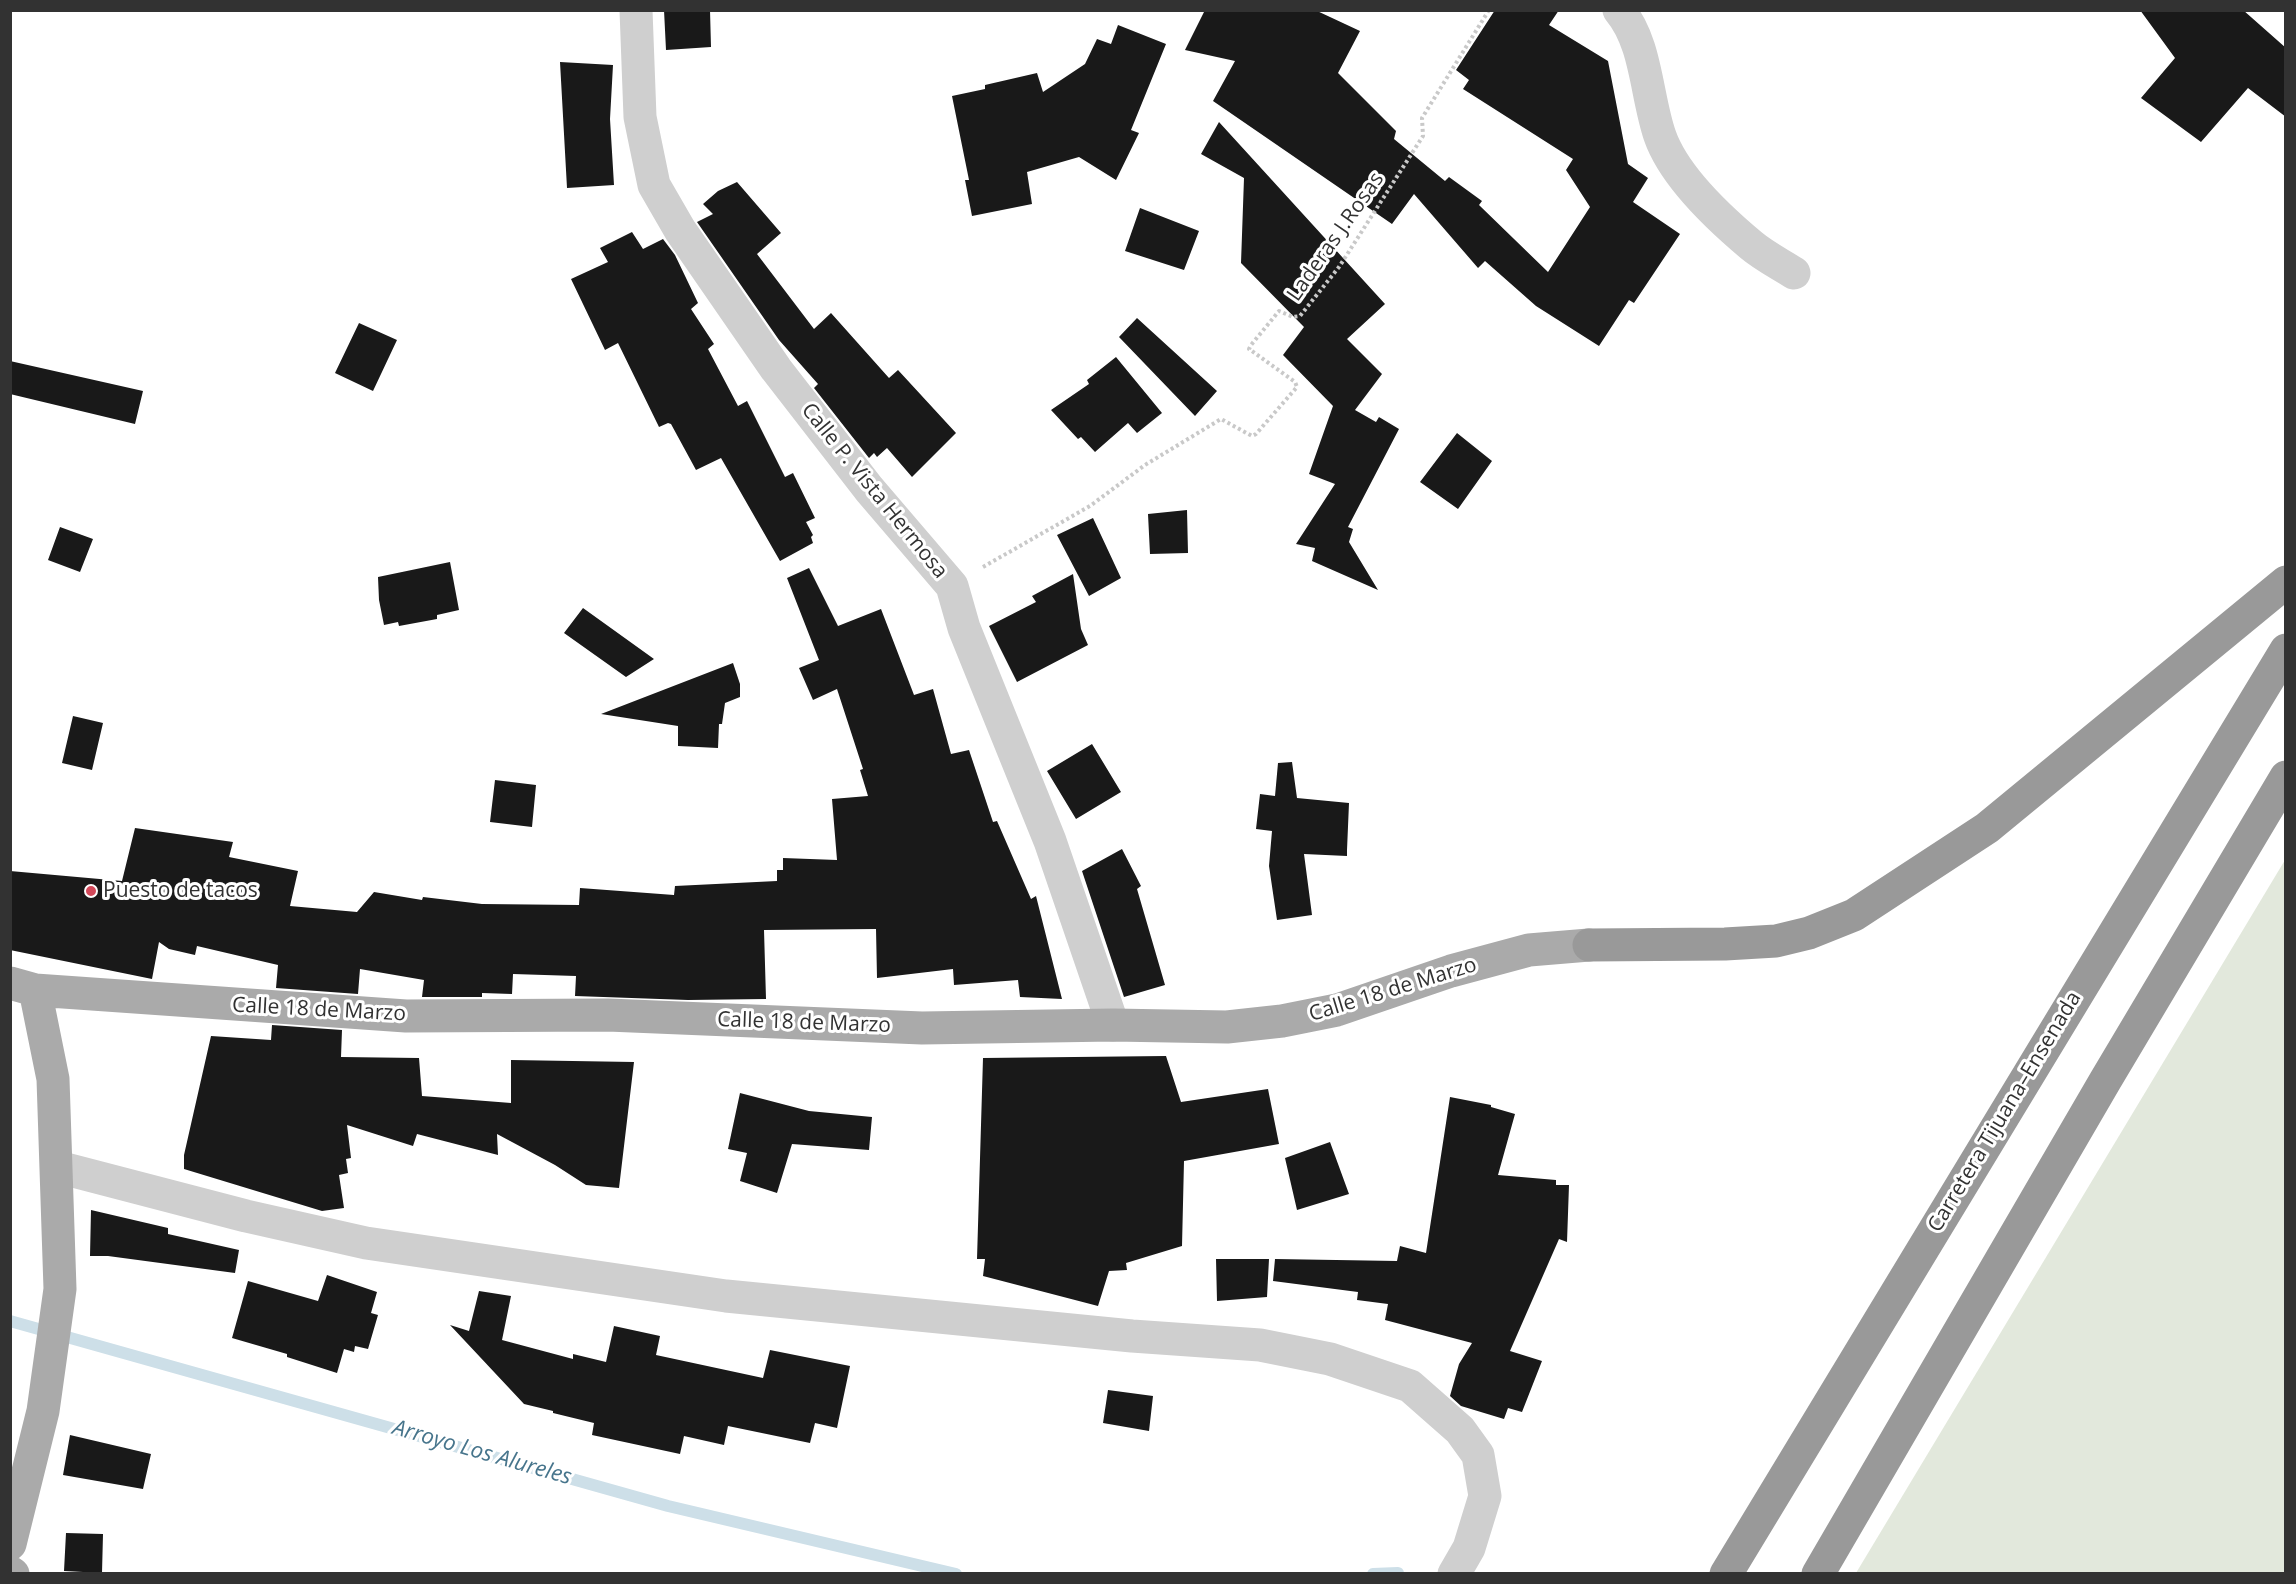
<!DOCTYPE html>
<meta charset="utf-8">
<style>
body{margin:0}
#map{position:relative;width:2296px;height:1584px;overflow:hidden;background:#fff;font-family:"Open Sans",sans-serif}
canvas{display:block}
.frame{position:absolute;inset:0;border:12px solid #323232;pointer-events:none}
</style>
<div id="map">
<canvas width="2296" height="1584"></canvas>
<div class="frame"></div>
</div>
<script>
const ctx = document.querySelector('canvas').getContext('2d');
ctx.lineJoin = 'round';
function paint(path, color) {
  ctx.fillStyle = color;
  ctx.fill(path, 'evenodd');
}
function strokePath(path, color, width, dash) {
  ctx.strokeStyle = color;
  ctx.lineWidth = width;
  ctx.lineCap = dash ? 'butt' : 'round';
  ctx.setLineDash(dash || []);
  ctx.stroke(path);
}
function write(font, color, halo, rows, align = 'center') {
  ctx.font = font + ' "Open Sans",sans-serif';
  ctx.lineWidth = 6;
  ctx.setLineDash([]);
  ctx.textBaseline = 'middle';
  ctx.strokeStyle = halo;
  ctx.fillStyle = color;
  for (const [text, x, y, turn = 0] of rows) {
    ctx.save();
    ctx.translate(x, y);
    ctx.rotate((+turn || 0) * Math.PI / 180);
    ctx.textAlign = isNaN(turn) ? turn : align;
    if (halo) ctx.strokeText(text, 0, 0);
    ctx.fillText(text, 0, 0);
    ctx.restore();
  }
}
paint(new Path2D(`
 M2285,860v713h-429z`), '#e2e8dc');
strokePath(new Path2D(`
 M10,1321l658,185 288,68
 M1373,1574l25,-1`), '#cddfe8', 12);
paint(new Path2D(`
 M664,10h46l1,37 -45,3z
 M1205,10h110l45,21 -22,42 58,58 -2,8 51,42 4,-4 33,24 -3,4 69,67 42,-65 -24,-37 7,-11 -110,-70 6,-9 -13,-10 39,-60h64l-10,15 59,36 20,103 20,14 -15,24 47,32 -46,69 -5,-3 -30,46 -63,-40 -51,-45 -7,7 -64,-74 -22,30 -179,-123 22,-40 -50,-11z
 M2140,10h103l43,38v69l-38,-29 -47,54 -60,-44 34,-40z
 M1118,25l48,19 -35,86 8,3 -23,47 -37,-23 -52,15 5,32 -60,12 -7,-36h4l-17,-84 33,-7v-4l52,-12 6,19 42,-28 12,-25 14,5z
 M560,62l53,3 -3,54 4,66 -47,3z
 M1219,122l166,182 -38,35 35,35 -27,36 21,12 3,-5 20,12 -51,98 5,2 -4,13 29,48 -66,-29 3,-13 -19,-4 39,-60 -26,-10 24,-68 -50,-51 21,-28 -63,-64 3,-85 -43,-24z
 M737,182l44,51 -24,21 57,75 17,-16 58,65 9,-8 58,63 -44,44 -25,-29 -10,9 -3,-4 -5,5 -55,-70 4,-4 -39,-44 -82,-118 16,-8 -10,-10 15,-13z
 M1140,208l59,23 -15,39 -59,-19z
 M632,232l11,17 20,-10 12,16 23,48 -7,6 23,35 -6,5 30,57 9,-5 38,76 8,-4 22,45 -9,4 7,13 -2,2 2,6 -33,18 -59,-103 -25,12 -25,-46 -3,-1 -9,4 -41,-84 -13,7 -34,-71 37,-17 -8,-14z
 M1137,318l80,73 -22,25 -76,-79z
 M359,323l38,17 -24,51 -38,-18z
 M1116,357l46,56 -25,20 -9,-10 -33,29 -14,-15 -3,2 -27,-29 38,-26 -2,-4z
 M10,361l133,30 -8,33 -125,-30z
 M1457,433l35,28 -34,48 -38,-27z
 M1187,510l1,43 -38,1 -2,-40z
 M1093,518l28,60 -32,18 -32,-61z
 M60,527l33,12 -13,33 -32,-12z
 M450,562l9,48 -22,5v4l-38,7 -1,-4 -14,3 -5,-25 -1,-23z
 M809,568l29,58 43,-17 33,86 19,-6 18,65 18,-4 24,72 4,-1 34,78 5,-3 26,103 -42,-2 -2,-17 -64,5 -1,-16 -76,9 -1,-49 -112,1 2,69 -78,1 -113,-4 1,-20 -63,-2 -1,20 -30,-1v4h-60l2,-17 -64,-11 -2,25 -82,-6 2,-23 -81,-19 -2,9 -26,-6 -10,-7 -7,37 -142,-29v-79l112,10 13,-53 98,14 -4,15 69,14 -8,35 67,6 17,-20 48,8 1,-3 59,7 97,1 1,-17 94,7 1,-9 102,-5v-11h6v-12l54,2 -5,-61 36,-3 -8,-26 3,-1 -26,-80 -24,11 -14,-32 20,-8 -32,-82z
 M1073,574l8,55 7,16 -71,37 -28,-56 47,-24 -4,-6z
 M583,608l71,51 -28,18 -62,-44z
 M733,663l7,21v13l-15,6 -3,21h-3l-1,24 -40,-2v-20l-77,-12z
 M73,716l30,7 -11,47 -30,-7z
 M1092,744l29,48 -45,27 -29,-48z
 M1292,762l5,36 52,5 -2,47v6l-43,-2 8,61 -35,5 -8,-54 3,-35 -16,-2 4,-35 15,2 3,-33z
 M495,780l41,5 -4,42 -42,-5z
 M1122,849l19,37 -4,3 28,96 -41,12 -42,-126z
 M272,1025l70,5 -1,27 78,1 3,38 89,7v-43l123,2 -15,126 -33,-3 -31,-20 -58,-31 1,21 -81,-21 -4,12 -66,-21 4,33 -5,1 2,14 -9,2 5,33 -22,3 -138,-42v-14l27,-119 60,4z
 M1166,1056l15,46 87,-13 11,55 -95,17 -2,85 -56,17 1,7 -18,1 -11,35 -115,-30 2,-17h-8l6,-201z
 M740,1093l69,18 63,6 -3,33 -77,-6 -15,49 -37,-12 7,-28 -19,-4z
 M1450,1097l41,8v2l24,7 -17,61 58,5v5h13l-2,57 -8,-3 -49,112 32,10 -20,51 -14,-4 -4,11 -43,-13 -11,-10 9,-32 13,-21 -87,-23 3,-16 -31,-4 1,-8 -85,-11 2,-22 122,2 3,-15 26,7z
 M1330,1142l19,52 -52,16 -12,-52z
 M91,1210l77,18v6l71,16 -4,23 -127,-17h-18z
 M1216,1259h53l-2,38 -50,4z
 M327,1275l50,17 -6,21 7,2 -10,34 -13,-3 -1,6 -10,-3 -7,24 -50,-16v-3l-55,-16 16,-57 70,20z
 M479,1291l32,5 -9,44 71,19v-5l33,8 8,-36 46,10 -4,19 107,23 7,-28 80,16 -13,62 -22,-5 -5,20 -82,-17 -4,19 -40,-9 -4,18 -88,-19 2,-12 -41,-10v-2l-29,-7 -74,-79 19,6z
 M1108,1390l45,6 -4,35 -46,-8z
 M70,1435l81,19 -8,35 -80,-14z
 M66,1533l37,1 -1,39 -38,-2z`), '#191919');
strokePath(new Path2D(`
 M983,567l107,-61 55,-41 76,-46 31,17 4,-2 41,-47 -2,-5 -46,-33 2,-4 28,-34 14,6 7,-1 39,-49 84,-131 -1,-18 67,-108`), '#c9c9c9', 4, [3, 3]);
strokePath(new Path2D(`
 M636,10l4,107 14,68 26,45 96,139 93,120 83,97 12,42 86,213 63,184
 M1619,10c28,33 27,86 41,126 14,40 60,83 91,109 13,11 29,19 43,28
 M58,1167l188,49 120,27 360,53 406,40 128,9 70,14 80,27 50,44 18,25 7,41 -16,52 -15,26`), '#cfcfcf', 33);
strokePath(new Path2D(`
 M10,983l25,7 371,26 202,-1 314,13 191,-3 114,2 55,-6 55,-11 114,-39 78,-21 60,-5
 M10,1544l33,-133 17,-122 -7,-210 -18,-89
 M10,1572l3,2`), '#aaa', 33);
strokePath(new Path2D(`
 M1589,945l136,-1 51,-3 33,-8 45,-18 133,-87 299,-246
 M1726,1574l560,-924
 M1818,1574l287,-493 181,-304`), '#999', 33);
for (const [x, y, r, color] of [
 [91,891,6,"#d3495a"]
]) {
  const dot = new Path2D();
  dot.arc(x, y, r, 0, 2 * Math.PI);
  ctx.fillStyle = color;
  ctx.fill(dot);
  strokePath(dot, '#fff', 2);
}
write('21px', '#323232', '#fff', [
 ["Laderas J.Rosas",1336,237,-55],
 ["Calle P. Vista Hermosa",874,491,51],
 ["Calle 18 de Marzo",1393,990,-17],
 ["Calle 18 de Marzo",319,1010,3],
 ["Calle 18 de Marzo",804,1023,2],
 ["Carretera Tijuana–Ensenada",2005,1112,-59]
]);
write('21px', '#323232', '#fff', [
 ["Puesto de tacos",103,891]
], 'left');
write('italic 22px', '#47758c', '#fff', [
 ["Arroyo Los Alureles",482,1453,16]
]);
</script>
